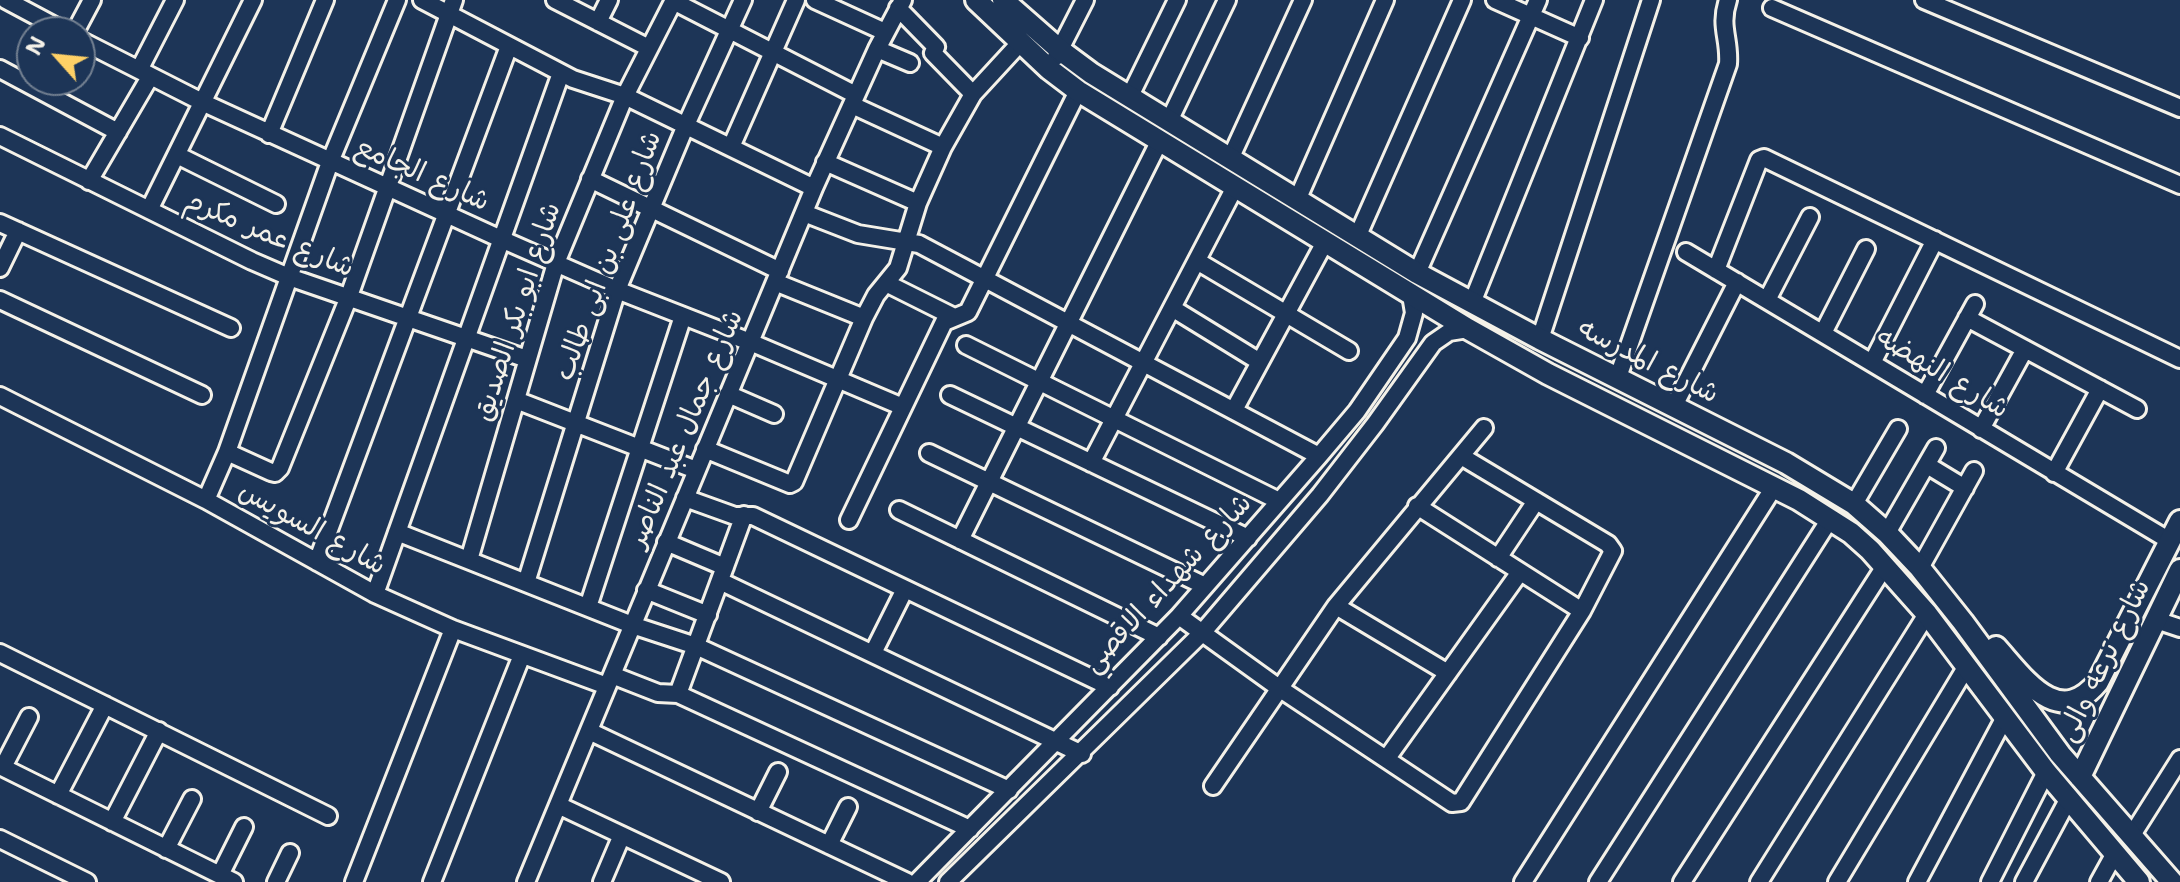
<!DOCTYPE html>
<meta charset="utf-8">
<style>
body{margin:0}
#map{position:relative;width:2180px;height:882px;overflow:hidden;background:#1d3557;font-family:"Shantell Sans",sans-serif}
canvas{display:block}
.north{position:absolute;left:16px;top:16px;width:80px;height:80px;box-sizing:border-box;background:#1d3557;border:2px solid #738091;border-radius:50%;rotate:297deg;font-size:22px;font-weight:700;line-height:32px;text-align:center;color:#f4f1e8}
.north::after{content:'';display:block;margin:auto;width:28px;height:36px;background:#ffd166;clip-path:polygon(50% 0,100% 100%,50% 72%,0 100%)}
</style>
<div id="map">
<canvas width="2180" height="882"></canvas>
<div class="north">N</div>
</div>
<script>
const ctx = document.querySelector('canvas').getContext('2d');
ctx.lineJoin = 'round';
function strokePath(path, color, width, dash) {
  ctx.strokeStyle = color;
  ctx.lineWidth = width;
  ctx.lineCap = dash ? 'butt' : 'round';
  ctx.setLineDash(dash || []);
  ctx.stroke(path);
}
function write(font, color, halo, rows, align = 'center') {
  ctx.font = font + ' "Shantell Sans","Playpen Sans Arabic",sans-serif';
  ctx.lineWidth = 6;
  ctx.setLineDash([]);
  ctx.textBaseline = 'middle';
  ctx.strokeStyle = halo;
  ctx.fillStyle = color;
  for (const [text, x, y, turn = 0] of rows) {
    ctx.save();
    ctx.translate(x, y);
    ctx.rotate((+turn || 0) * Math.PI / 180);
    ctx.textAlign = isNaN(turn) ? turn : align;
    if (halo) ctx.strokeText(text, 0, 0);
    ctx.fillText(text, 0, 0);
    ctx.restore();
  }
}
const minor = new Path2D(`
 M6,0l60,32
 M422,0l151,79 52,17 189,92
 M555,0l94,48
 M815,0l70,32
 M1495,0l85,38
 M1924,0l256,108
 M673,1l183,94
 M898,8l38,39 -3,6 40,41
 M1772,8l408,177
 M598,22l11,-22
 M75,32l17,-32
 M80,40l124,63 297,136 116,51 133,52 153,65
 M877,49l33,14
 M1056,57l29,-57
 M0,69l118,63
 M139,70l36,-70
 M1130,96l47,-96
 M852,105l91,42
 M1170,119l57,-119
 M269,134l56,-134
 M0,136l252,125 37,16 238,82
 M731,147l65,-147
 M177,155l99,49
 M1231,157l72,-157
 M825,162l93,41
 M590,179l190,92
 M89,181l61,-104
 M1298,198l87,-198
 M149,210l104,-210
 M804,213l54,21 61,10 400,212
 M0,223l231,105
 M1358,235l104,-235
 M1686,252l484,289
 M1197,261l152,90
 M0,268l18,-37
 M1716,270l43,-110 5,-2 416,201
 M1417,273l121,-273
 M775,282l89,36
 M886,283l68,34
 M0,300l202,95
 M1767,300l43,-83
 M1472,303l122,-303
 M1172,308l88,54
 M1967,318l170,91
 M1823,333l43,-84
 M1540,339l111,-339
 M966,345l313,156
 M1872,363l63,-123
 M1618,377l110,-313c2,-26 -9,-37 0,-64
 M728,394l46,20
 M950,395l298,143
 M1925,395l50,-91
 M0,396l206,104 169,94 78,35 154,57
 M516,400l180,70
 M1674,406l63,-124
 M1234,410l91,-168
 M1981,429l44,-80
 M705,449l85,35 4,-2 70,-164 12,-23 22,-27 20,-65 25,-56 30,-53 47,-51
 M227,452l44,20 4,1 5,-5 68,-169 106,-299
 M929,453l276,133
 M1091,463l144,-276
 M1927,465l38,23
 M2054,473l46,-84
 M685,498l50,18h18l357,171
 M206,500l21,-48 103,-290 67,-162
 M1854,504l44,-75
 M1417,506l165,105
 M899,510l260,127
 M849,520l95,-198 24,-10 110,-221
 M397,532l235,93 64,21 313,144
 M1887,533l49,-85
 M960,540l200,-400
 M666,542l59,25
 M1498,558l38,-57
 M469,560l87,-297 69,-167 49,-96
 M317,562l192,-516
 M1920,568l54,-97
 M720,581l362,173
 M526,583l91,-293 69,-165 57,-125
 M646,590l62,25
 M375,594l186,-521
 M1336,606l112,67
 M588,607l95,-291
 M1179,616l100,72 173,115 9,-1 121,-191 31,-60 -5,-7 -147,-88
 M2156,620l24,8
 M0,653l328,163
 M873,653l32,-64
 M612,675l46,18 20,1 292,135
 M678,694l66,-179
 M589,731l318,151
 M1387,758l133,-186
 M0,766l234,116
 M3,767l26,-50
 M1213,786l123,-180 148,-178
 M58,795l47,-90
 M558,805l163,77
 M758,812l20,-40
 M112,822l47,-91
 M2132,835l48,-76
 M0,839l87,43
 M829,845l19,-38
 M166,849l26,-50
 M220,875l24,-48
 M276,882l14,-29
 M354,882l99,-253
 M432,882l90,-227
 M526,882l288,-694 63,-139 26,-49
 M602,882l20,-47
 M917,882l262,-266 140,-160 38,-45 50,-73 7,-25 -3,-18
 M948,882l254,-249 118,-138 55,-71 58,-81 16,-11 19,-3
 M1523,882l251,-395
 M1598,882l232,-363
 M1682,882l203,-316
 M1759,882l168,-268
 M1837,882l130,-216
 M1917,882l88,-165
 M1990,882l56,-110
 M2024,882l45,-84
 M2099,882l16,-29`);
const major = new Path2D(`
 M976,0l73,69 29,22 390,238 80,45 251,126 52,33 19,17 57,64 119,158 93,110
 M1003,0l57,50 31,23 326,200 123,66 246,124 68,41 33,29 33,35 43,54 97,132 112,128
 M1996,647c28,31 62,83 102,35l82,-161
 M2080,777l100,-207`);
strokePath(minor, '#f4f1e8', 22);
strokePath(major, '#f4f1e8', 26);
strokePath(minor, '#1d3557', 16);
strokePath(major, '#1d3557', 20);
write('28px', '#f4f1e8', '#1d3557', [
 ["شارع الجامع",422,175,24],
 ["شارع عمر مكرم",269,235,23],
 ["شارع على بن ابى طالب",609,256,-70],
 ["شارع ابو بكر الصديق",518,312,-72],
 ["شارع المدرسه",1648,362,27],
 ["شارع النهضه",1942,374,31],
 ["شارع جمال عبد الناصر",686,429,-67],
 ["شارع السويس",312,529,29],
 ["شارع شهداء الاقصي",1168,584,-47],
 ["شارع ترعه والى",2105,661,-64]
]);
</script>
